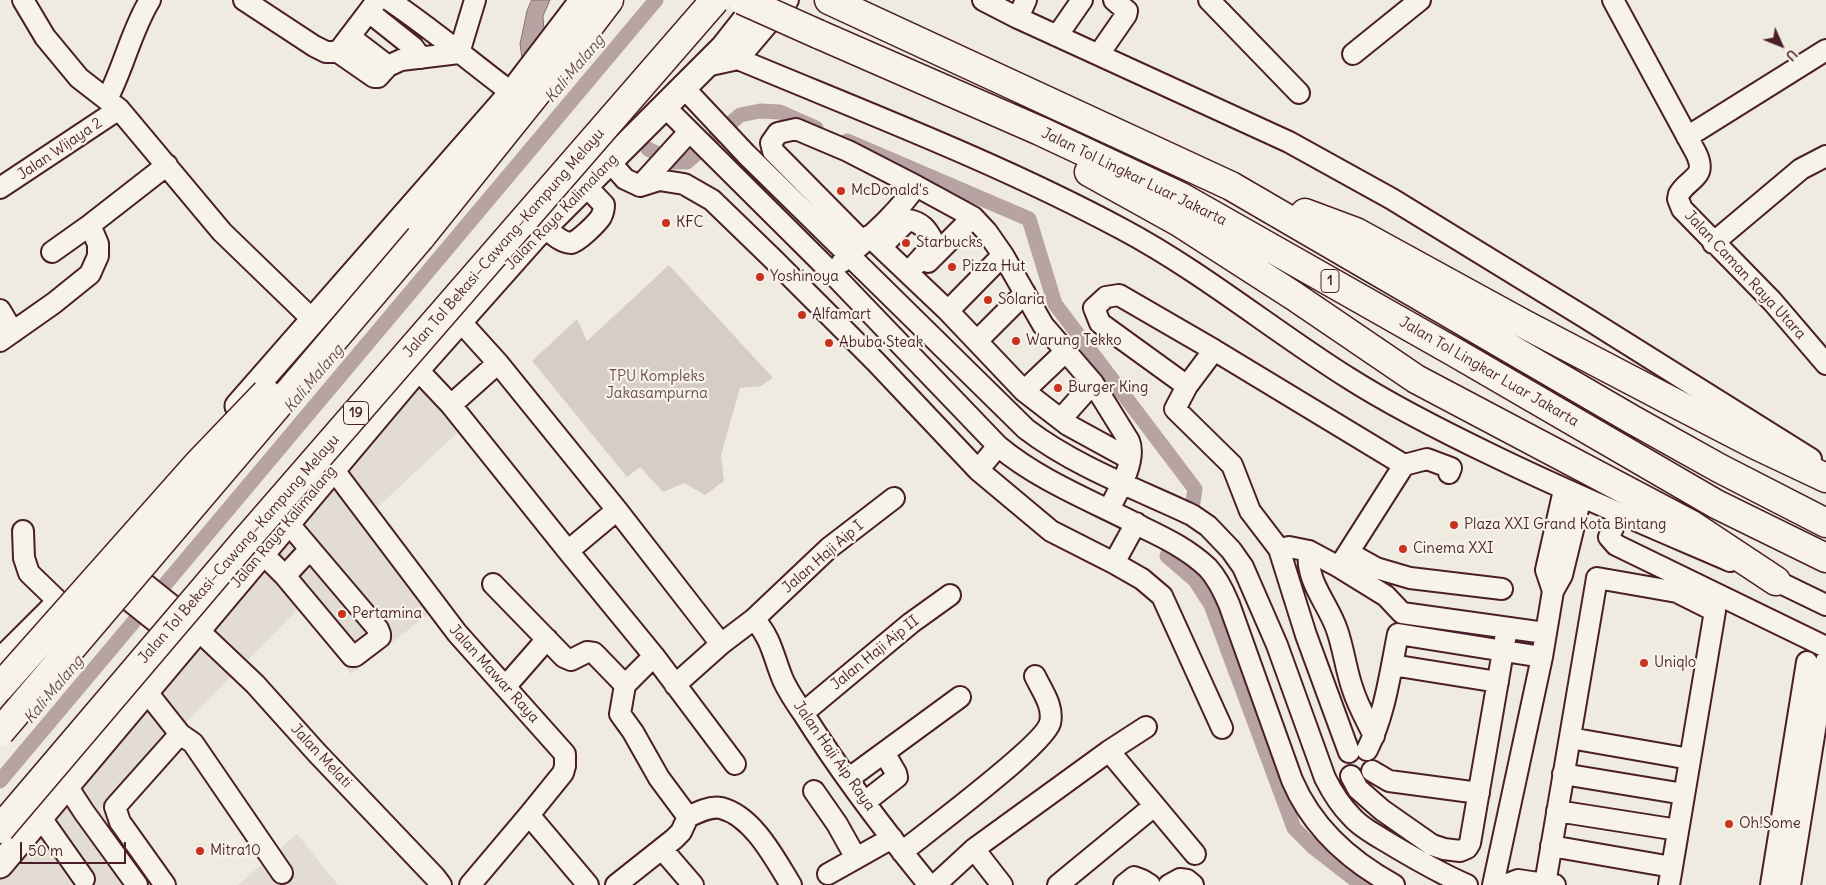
<!DOCTYPE html>
<meta charset="utf-8">
<style>
body{margin:0}
#map{position:relative;width:1826px;height:885px;overflow:hidden;background:#f0ebe0;font-family:Delius,sans-serif}
canvas{display:block}
.north{position:absolute;left:1756px;top:20px;width:50px;height:50px;-webkit-text-stroke:4px #f7f3e8;paint-order:stroke;rotate:134deg;font-size:14px;font-weight:700;line-height:20px;text-align:center;color:#4a1f2b}
.north::after{content:'';display:block;margin:auto;width:18px;height:22px;background:#4a1f2b;clip-path:polygon(50% 0,100% 100%,50% 72%,0 100%)}
.scale{position:absolute;left:20px;top:842px;width:106px;height:22px;box-sizing:border-box;border:2px solid #4a1f2b;border-top:0;padding-left:6px;font-size:15px;line-height:18px;white-space:nowrap;color:#4a1f2b;-webkit-text-stroke:4px #f7f3e8;paint-order:stroke}
</style>
<div id="map">
<canvas width="1826" height="885"></canvas>
<div class="north">U</div>
<div class="scale">50 m</div>
</div>
<script>
const ctx = document.querySelector('canvas').getContext('2d');
ctx.lineJoin = 'round';
function paint(path, color) {
  ctx.fillStyle = color;
  ctx.fill(path, 'evenodd');
}
function strokePath(path, color, width, dash) {
  ctx.strokeStyle = color;
  ctx.lineWidth = width;
  ctx.lineCap = dash ? 'butt' : 'round';
  ctx.setLineDash(dash || []);
  ctx.stroke(path);
}
function write(font, color, halo, rows, align = 'center') {
  ctx.font = font + ' Delius,sans-serif';
  ctx.lineWidth = 4.5;
  ctx.setLineDash([]);
  ctx.textBaseline = 'middle';
  ctx.strokeStyle = halo;
  ctx.fillStyle = color;
  for (const [text, x, y, turn = 0] of rows) {
    ctx.save();
    ctx.translate(x, y);
    ctx.rotate((+turn || 0) * Math.PI / 180);
    ctx.textAlign = isNaN(turn) ? turn : align;
    if (halo) ctx.strokeText(text, 0, 0);
    ctx.fillText(text, 0, 0);
    ctx.restore();
  }
}
paint(new Path2D(`
 M417,369l40,64 -92,86 65,94 -79,61 -52,-66 -199,201 55,76h-155v-20z
 M297,834l41,51h-100z`), '#e3dcd2');
paint(new Path2D(`
 M669,265l104,113 -12,8 -21,2 -19,67 3,26 -19,14 -21,-12 -21,9 -23,-25 -13,10 -95,-116 45,-42 10,22z`), '#d8cdc6');
const water = new Path2D(`
 M532,0h18l-7,16 1,15 -21,34 -3,-21 7,-33z`);
paint(water, '#b7a4a2');
strokePath(water, '#8b6f72', 1);
strokePath(new Path2D(`
 M847,141l182,78 26,85 140,185 -2,13
 M648,149l26,13h13l53,-47 20,-4 20,1 36,16
 M1171,549l-4,7 28,24 16,25 83,223 19,19 49,38
 M0,781l656,-781`), '#b7a4a2', 15);
const minor = new Path2D(`
 M23,0l22,37 34,41 40,31 103,123 92,89
 M244,0l70,46 12,6h12l36,25h4l10,-11 13,-6 58,-7
 M389,0c43,29 82,62 123,93
 M983,0l35,18 271,124 103,57 194,119 225,141
 M1209,0l90,93
 M1613,0l83,153c12,25 -7,24 -17,41l-1,5 4,10 90,92 54,63
 M369,12l44,35 8,11
 M1018,18l8,-18
 M1057,36l25,-36
 M350,37l38,29
 M338,52l38,-50
 M459,53l16,-53
 M1099,54l27,-39 1,-4 -13,-11
 M1353,54l67,-54
 M738,59l50,-59
 M706,66l32,-7c129,54 261,104 384,170 79,42 149,100 225,148 47,30 97,55 147,79 78,38 157,71 236,105
 M684,88l62,66 280,275c50,38 111,60 166,86l16,11 23,24 12,17 34,78 48,133c7,14 15,27 26,38 8,10 20,16 31,23 28,17 55,33 85,46
 M107,99c17,-32 24,-68 43,-99
 M665,107l166,165 167,174c43,36 97,56 146,82 23,11 45,22 64,40 9,10 16,24 21,36l63,176c20,47 58,81 102,105
 M1687,137l139,-87
 M610,162l15,17 15,7 19,-6 25,4 28,16 61,59 102,102 103,109
 M640,186l49,-54
 M916,186l57,31 14,15 16,23 40,70 50,58 36,58c8,19 -11,51 -20,68
 M0,188l119,-79
 M544,227c8,6 17,16 27,16 7,-1 26,-20 30,-26 2,-4 3,-8 3,-12l-18,-19
 M869,236l79,75 76,80 44,34 62,34
 M1713,243l88,-74 25,-13
 M881,247l27,-27c13,2 19,9 25,21l-1,5 -24,27
 M52,252l38,-27 77,-60
 M842,262c25,-23 54,-47 74,-76l-68,-35 -52,-22 -18,4 -7,10 2,8 90,91
 M928,262l45,-45
 M0,310l13,22
 M948,311l55,-56
 M460,321l38,42 119,147 104,134
 M0,341l54,-38 36,-29 8,-18v-12l-8,-19
 M977,341l48,-48
 M417,369l34,36 117,146 86,105 81,108
 M1187,386l-87,-63 -6,-15 12,-11 13,-2 95,55
 M1024,391l41,-39
 M451,405l47,-42
 M1061,419l32,-36
 M998,446l-20,24 73,61 63,32 28,16 20,17 60,132
 M333,469l124,164 108,121v12l-2,7 -34,42 -59,70
 M1619,514l-10,23 7,8 210,102
 M23,531l1,27 5,15 31,30
 M1279,549l10,-2 20,4 30,16 47,29 16,17 143,20
 M568,551l49,-41
 M1309,551c-4,30 19,52 28,79 7,20 9,41 16,60 5,16 14,31 21,46
 M262,553l23,23 67,80h3l25,-19v-3l-2,-5 -90,-106
 M1349,553l27,15 34,10 92,11
 M1114,563l22,-40
 M1339,567l65,-102 23,-6 24,9 -2,5
 M1764,575l62,30
 M285,576l25,-27
 M493,584l71,73 7,3 16,-8 7,1 31,32
 M1553,591l-7,-21 18,-80
 M754,619c18,20 19,37 29,61 5,11 13,23 20,33 38,60 81,117 126,172
 M198,630l57,54 62,69 118,124 6,8
 M654,656l-29,29 -5,29 13,18 26,46 29,39
 M1392,665l106,17
 M675,685l46,-41 33,-25 75,-71 65,-50
 M505,687l42,-48
 M146,691l34,43 13,9 89,130
 M803,713l108,-90 39,-28
 M1570,738l120,21
 M1367,750c18,-36 23,-76 31,-116l144,23
 M1109,751l86,103
 M1349,752l-43,-117 -27,-86 -29,-38 -18,-46 -57,-56 12,-23 27,-36 190,115
 M1372,771l17,10 90,12
 M1563,774l121,20
 M1351,776l7,13 24,21 50,35 12,4 16,2 7,-3 3,-5 37,-215
 M848,779l112,-82
 M67,786l17,26 53,73
 M814,791l23,33 19,34
 M865,802l32,-25 -1,-4 -11,-19
 M1557,811l121,19
 M529,815l59,70
 M41,818l43,61
 M1551,846l121,21
 M662,849l31,36
 M974,849l28,36
 M902,852c25,-20 142,-107 148,-129 4,-17 -8,-32 -15,-47
 M828,874l64,-36
 M165,885l-45,-63 -5,-15 65,-73
 M616,885l58,-46 7,-7 7,-15c10,-5 22,-11 33,-9 32,8 54,51 70,77
 M935,885l39,-36 135,-98 37,-24
 M1058,885l96,-79
 M1124,885l10,-8 8,3 8,5
 M1169,885l11,-6 7,1 6,5
 M1493,885l49,-228 11,-66 9,-16 19,-78
 M1505,885l13,-5 27,4
 M1555,885l-10,-1 52,-306 80,14 38,19 -46,274
 M1771,885l36,-223
 M1790,885l36,-224`);
const major = new Path2D(`
 M238,406l274,-313 71,-93
 M116,564l80,64
 M105,578l74,59 5,6
 M0,662l53,-53
 M0,865l417,-496 118,-133 189,-189 37,-47`);
const highway = new Path2D(`
 M829,0l402,186 402,234 86,48 107,55
 M818,34l222,97 141,66 275,156 260,151 110,54
 M1089,172l90,50 115,74 122,83 274,145 86,57
 M1305,213l51,19 166,91 149,78 85,44 70,33
 M420,238l151,-188 38,-50`);
strokePath(minor, '#4a1f2b', 24);
strokePath(major, '#4a1f2b', 29);
strokePath(highway, '#4a1f2b', 31);
strokePath(minor, '#f7f3e8', 20);
strokePath(major, '#f7f3e8', 25);
strokePath(highway, '#f7f3e8', 28);
const highwayBridge = new Path2D(`
 M742,0l76,34
 M0,687l197,-222 69,-72
 M0,732l420,-494
 M0,829l245,-288 470,-541`);
strokePath(highwayBridge, '#4a1f2b', 31, []);
strokePath(highwayBridge, '#f7f3e8', 28);
for (const [x, y, r, color] of [
 [841,191,5,"#c8321e"],
 [666,223,5,"#c8321e"],
 [906,243,5,"#c8321e"],
 [952,267,5,"#c8321e"],
 [760,277,5,"#c8321e"],
 [988,300,5,"#c8321e"],
 [802,315,5,"#c8321e"],
 [1016,341,5,"#c8321e"],
 [829,343,5,"#c8321e"],
 [1058,388,5,"#c8321e"],
 [1454,525,5,"#c8321e"],
 [1403,549,5,"#c8321e"],
 [342,614,5,"#c8321e"],
 [1644,663,5,"#c8321e"],
 [1729,824,5,"#c8321e"],
 [200,851,5,"#c8321e"]
]) {
  const dot = new Path2D();
  dot.arc(x, y, r, 0, 2 * Math.PI);
  ctx.fillStyle = color;
  ctx.fill(dot);
  strokePath(dot, '#f7f3e8', 2);
}
for (const [x, y, w] of [
 [1330,281,18],
 [356,413,25]
]) {
  const box = new Path2D();
  box.roundRect(x - w / 2, y - 11.5, w, 23, 4);
  ctx.fillStyle = '#f7f3e8';
  ctx.fill(box);
  strokePath(box, '#4a1f2b', 1);
}
write('bold 14px', '#4a1f2b', null, [
 ["1",1330,281],
 ["19",356,413]
]);
write('15px', '#4a1f2b', '#f7f3e8', [
 ["Jalan Wijaya 2",60,149,-34],
 ["Jalan Tol Lingkar Luar Jakarta",1134,177,26],
 ["Jalan Raya Kalimalang",562,212,-46],
 ["Jalan Tol Bekasi–Cawang–Kampung Melayu",504,243,-49],
 ["Jalan Caman Raya Utara",1745,275,47],
 ["Jalan Tol Lingkar Luar Jakarta",1489,372,30],
 ["Jalan Raya Kalimalang",284,527,-50],
 ["Jalan Tol Bekasi–Cawang–Kampung Melayu",239,549,-49],
 ["Jalan Haji Aip I",823,557,-41],
 ["Jalan Haji Aip II",875,653,-39],
 ["Jalan Mawar Raya",494,674,48],
 ["Jalan Melati",321,756,47],
 ["Jalan Haji Aip Raya",834,756,55]
]);
write('15px', '#4a1f2b', '#f7f3e8', [
 ["McDonald's",851,191],
 ["KFC",676,223],
 ["Starbucks",916,243],
 ["Pizza Hut",962,267],
 ["Yoshinoya",770,277],
 ["Solaria",998,300],
 ["Alfamart",812,315],
 ["Warung Tekko",1026,341],
 ["Abuba Steak",839,343],
 ["Burger King",1068,388],
 ["Plaza XXI Grand Kota Bintang",1464,525],
 ["Cinema XXI",1413,549],
 ["Pertamina",352,614],
 ["Uniqlo",1654,663],
 ["Oh!Some",1739,824],
 ["Mitra10",210,851]
], 'left');
write('15px', '#6e4a52', '#f7f3e8', [
 ["TPU Kompleks",657,377],
 ["Jakasampurna",657,394]
]);
write('italic 16px', '#704e55', '#f7f3e8', [
 ["Kali Malang",575,69,-50],
 ["Kali Malang",314,379,-50],
 ["Kali Malang",54,690,-50]
]);
</script>
